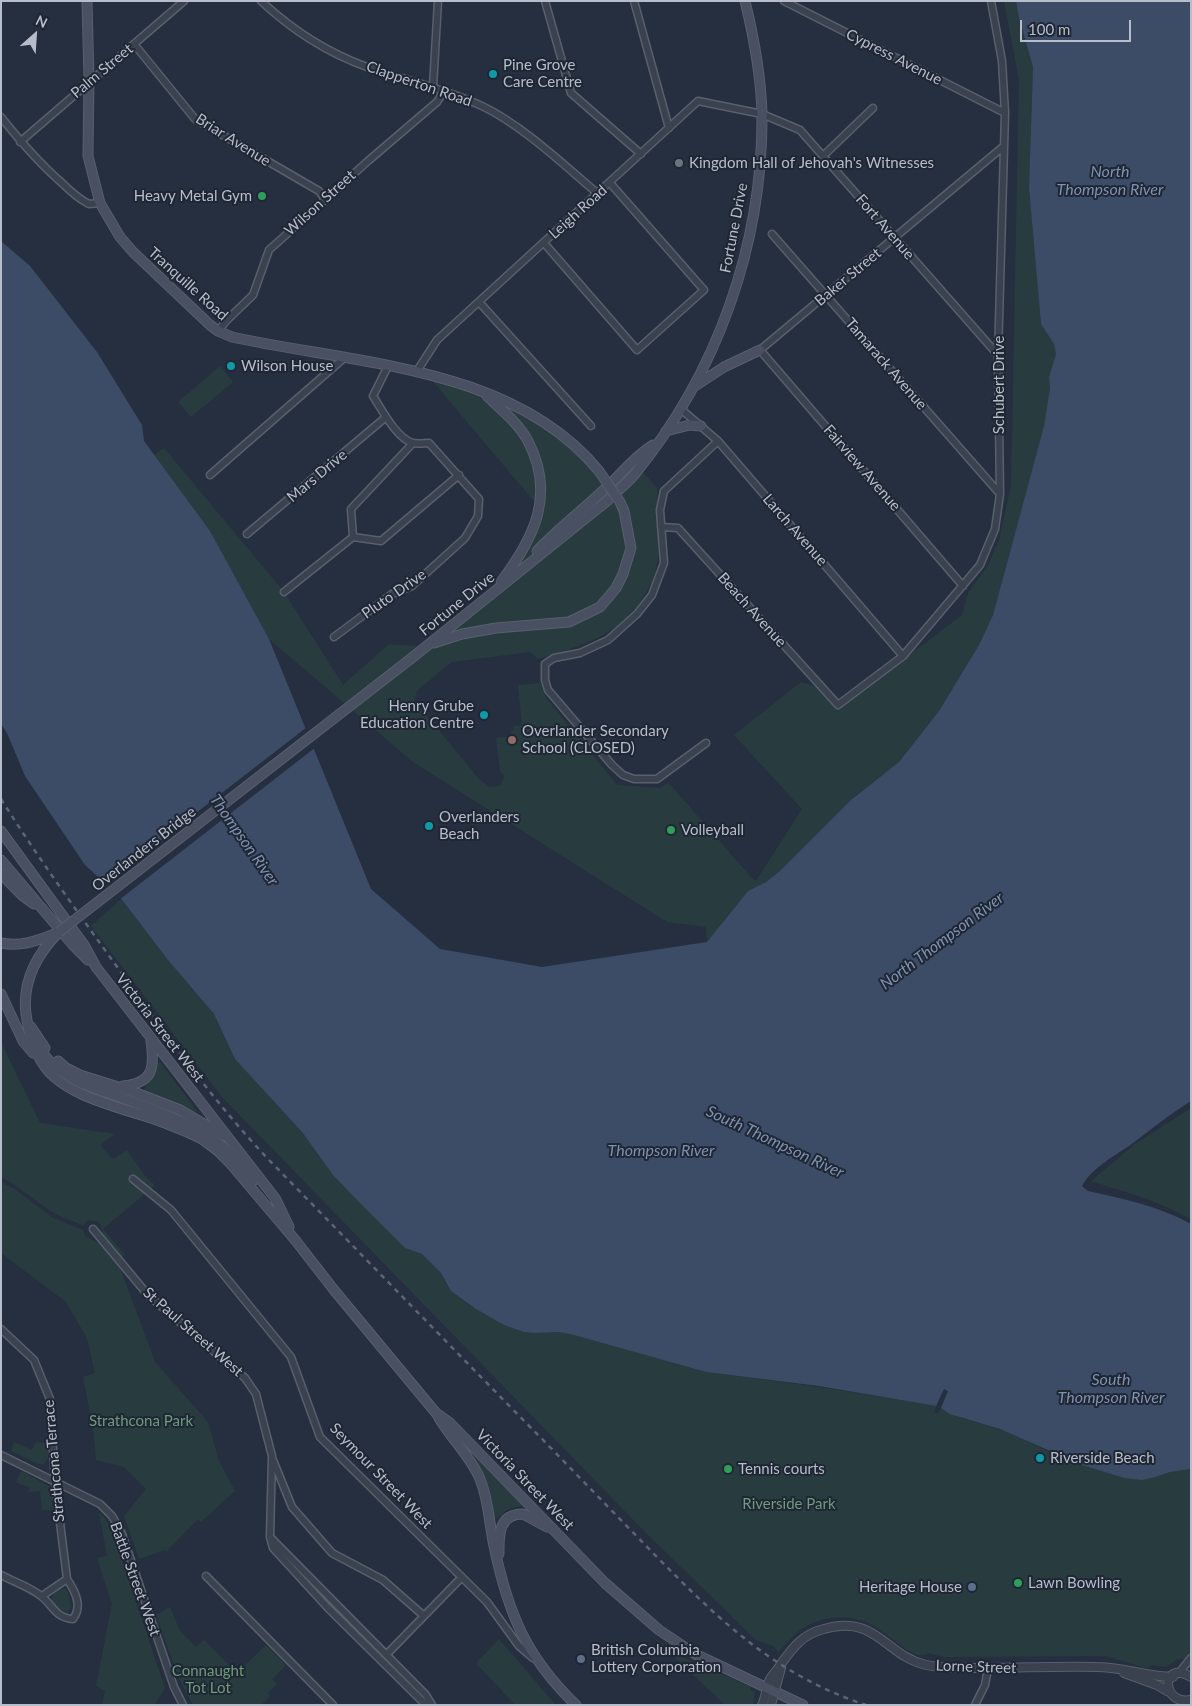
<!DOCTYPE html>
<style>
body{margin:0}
#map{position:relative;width:1192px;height:1706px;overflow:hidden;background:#262f3f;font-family:Lato,sans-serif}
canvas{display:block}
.frame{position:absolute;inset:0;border:2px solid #b7bdca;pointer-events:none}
.north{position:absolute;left:10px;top:10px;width:50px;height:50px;-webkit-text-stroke:4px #1f2634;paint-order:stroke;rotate:26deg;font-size:14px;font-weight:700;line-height:20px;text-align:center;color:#b7bdca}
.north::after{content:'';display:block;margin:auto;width:18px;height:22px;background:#b7bdca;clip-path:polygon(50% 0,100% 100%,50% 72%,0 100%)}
.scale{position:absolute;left:1020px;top:20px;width:111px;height:22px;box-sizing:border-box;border:2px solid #b7bdca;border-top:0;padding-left:6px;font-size:15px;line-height:18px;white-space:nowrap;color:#b7bdca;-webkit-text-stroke:4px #1f2634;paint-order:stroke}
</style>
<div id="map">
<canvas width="1192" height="1706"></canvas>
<div class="frame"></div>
<div class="north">N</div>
<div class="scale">100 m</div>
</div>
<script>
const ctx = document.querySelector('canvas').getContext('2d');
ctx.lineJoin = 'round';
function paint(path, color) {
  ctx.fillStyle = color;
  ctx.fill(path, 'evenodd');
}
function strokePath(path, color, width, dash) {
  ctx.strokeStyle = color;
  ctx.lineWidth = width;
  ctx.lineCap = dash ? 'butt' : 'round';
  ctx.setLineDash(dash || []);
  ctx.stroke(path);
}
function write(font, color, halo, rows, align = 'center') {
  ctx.font = font + ' Lato,sans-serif';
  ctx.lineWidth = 4;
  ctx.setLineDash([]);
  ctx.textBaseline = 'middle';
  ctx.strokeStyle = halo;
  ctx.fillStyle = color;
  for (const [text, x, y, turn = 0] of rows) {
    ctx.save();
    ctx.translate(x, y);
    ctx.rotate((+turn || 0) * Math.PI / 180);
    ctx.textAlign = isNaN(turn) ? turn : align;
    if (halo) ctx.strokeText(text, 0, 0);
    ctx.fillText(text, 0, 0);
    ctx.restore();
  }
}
paint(new Path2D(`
 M1004,1h12l3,17 14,49 -4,121 12,136 13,20 2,10 -7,23 1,11 -6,38 -51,189 -14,30 -40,66 -40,51 -48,38 -71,71 -14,11 -18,9 -41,51 -1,-15 -39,-5 -254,-160 -144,-123 -59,-107 -56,-77 10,-7 120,144 59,93 46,-41 42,3 30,-9 35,-7 74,-7 32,-14 31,-63 -13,-52 22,-24 15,17c1,26 5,55 -1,80 -2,12 -8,21 -14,31 -24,37 -64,48 -104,60l-8,-7 -79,10 -34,29 -3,9 64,78 11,9 11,-1 5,-10 -5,-5 -4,-33 15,-2v-5l3,-1 -1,-4 9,-1 -4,-40 22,-2 6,15 71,87 44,3 7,-6 83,95 5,4 46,-72 -68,-74 67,-53 18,6 20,21 123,-94 6,-22 19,-26 12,-27 12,-54 8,-406z
 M220,366l13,16 -42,35 -13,-15z
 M431,379c12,4 43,11 52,17 25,18 52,56 55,86 1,8 -1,16 -1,23z
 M502,405l47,25 34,30 20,24 -85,83c21,-43 38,-80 14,-126 -6,-13 -20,-25 -30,-36z
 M615,501l11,32 -2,27 -11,27 -14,18 -31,14 -121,16z
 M121,899l47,61 46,54 21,45 67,73 31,43 72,73 17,6 19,19 10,18 25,18 28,16 32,8 22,-1 16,3 132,37 120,16 110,18 8,-17 -10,23 4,2 3,-6c18,12 40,14 61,22 20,7 39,20 59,26 31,9 63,14 94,21l15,-5 21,-3v183l-4,7h-9l-12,8 -13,-2 -7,3 -41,-12 -161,1 -16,-4c-11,11 -43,-22 -55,-28 -36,-17 -73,-5 -94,28l-6,-7 -17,-6 -109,-106 -425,-437 -131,-171z
 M1,1042l39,81 75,11 -15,11 13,14 14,-9 19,27 9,8 -52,44 22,26 -4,2 -17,-21 -4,-12 -4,-3 -8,-1 -5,6c-9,-6 -19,-7 -29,-13 -18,-11 -33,-26 -53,-36z
 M158,1062h2l37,49 -3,2 -51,-21c5,-12 12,-16 15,-30z
 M1191,1108v111l-20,-10 -24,-10 -56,-18 44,-37z
 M1,1182l15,8 37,28 30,12 2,6 19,10 13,14 38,102 53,60 11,39 16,30 -34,31 -3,-3 -31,32 -3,-1 -25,9 -15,-43 22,-27 -22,-22 -28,-7 -3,-32 -10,-51 12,-4 -8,-35 -21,-36 -65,-49z
 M14,1442l18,8 4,-8 12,2v14l-4,6h-6l-27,-13z
 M472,1454l51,50 -1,2 -14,3 -10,9 -3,-1 -10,-38z
 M21,1471l29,16 3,23h-11l-2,-19 -12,1 2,-4 -14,-6z
 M99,1513l4,3 8,12 54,160 -11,17h-52l3,-14 -9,-5 16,-82 -15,-46 10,-2z
 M65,1588l3,4 3,15 -4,6 -16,-8c-2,-9 6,-16 14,-17z
 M170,1607l10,24 16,16 8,-7 33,33 29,-28 20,20 -14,14 5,5 -9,9 2,3 -9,9h-68l-14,-26 -23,-64z
 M653,1637l25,18 73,32 -1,3 5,2 -2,13h-28z
 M499,1639l56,65v1h-40l-39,-42z`), '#283c40');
paint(new Path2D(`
 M1016,1h175v1100c-21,13 -38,27 -58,42 -16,12 -41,24 -51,43l6,5c36,8 71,15 103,33v245l-21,3 -15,5 -13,3 -17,-2 -43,-13 -82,-36 -50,-15 -9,-6 7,-17 -4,-2 -8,17 -117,-20 -113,-14 -132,-37 -16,-3 -22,1 -12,-1 -20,-7 -28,-16 -25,-18 -10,-18 -19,-19 -17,-6 -48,-48 -24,-25 -31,-43 -67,-73 -21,-45 -46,-54 -49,-64 -34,-31 -60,-89 -18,-43 -6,-9v-483l29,25 67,86 45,73 2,16 66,90 59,108 102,250 69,60 102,18 165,-25 41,-51 18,-9 14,-11 71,-71 48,-38 40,-51 40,-66 14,-30 51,-189 6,-38 -1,-11 7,-23 -2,-10 -13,-20 -12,-136 4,-121 -14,-49z`), '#3c4c67');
paint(new Path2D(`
 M307,727l9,20 -197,153 -16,-15z`), '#262f3f');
const minor = new Path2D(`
 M261,1c30,28 67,52 106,66 38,13 78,22 115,39 40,19 82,59 115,87
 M545,1l26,92 70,61
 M634,1l35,127
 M784,1l221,112
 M134,44l61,75 124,72 6,8
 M433,87l5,-86
 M1,117c19,24 38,46 61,66 8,8 17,16 27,21l11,-1
 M20,142l164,-141
 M823,156l50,-48
 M772,234l228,260
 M544,243l93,107 67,-60 -94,-107
 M479,302l112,124
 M218,331l9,-11 26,-25 16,-45 99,-89 69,-59 7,-11
 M417,371l20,-31 261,-239 64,13 38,16 198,225
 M682,410l36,31 185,215
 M210,475l134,-117
 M661,527l17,1 160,177 65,-49 77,-91 15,-36 5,-35 -2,-139 7,-242 -3,-52 -11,-60
 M247,534l139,-117
 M353,537l28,4 78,-66
 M353,537l-2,-28 62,-66
 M963,586l-203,-236 244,-204
 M284,592l69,-55
 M334,637l58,-43 20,-8 53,-48 13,-22 1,-17 -50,-56c-5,0 -11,1 -16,0 -16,-4 -31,-33 -40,-47l15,-30
 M706,743l-49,36h-23l-11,-4 -11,-10 -64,-75 -3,-10v-16l9,-6 26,-5 28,-13 29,-26 15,-19 12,-32 -4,-53 4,-19 54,-50
 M133,1179l38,31 120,147 29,80 167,165 32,44 14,12
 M93,1229l55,66 97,83 11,16 16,62 -2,81 3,11 55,60 98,97
 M1,1329l33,31 16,39 5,83 12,97 -25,17
 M1,1455l99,49 12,12 10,18 52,153 9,18
 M273,1460l19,47 40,46 51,27 41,36
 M270,1537l156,158 6,10
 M1,1575c13,7 29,12 40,21 12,9 14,22 32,23 10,-13 2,-28 -6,-40
 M206,1576l127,129
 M387,1654l75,-77
 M1178,1674l13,-16
 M975,1705l10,-20 3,-17`);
const tertiary = new Path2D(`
 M1124,1673l33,12 10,6
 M1191,1677c-31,-18 -30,29 0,23
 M762,1705c4,-8 4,-18 8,-26 3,-5 8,-10 11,-15 12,-17 22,-30 43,-35 53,-15 60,26 102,36 18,4 36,2 54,3 39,0 78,-2 117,-1 26,0 50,10 76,10
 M771,1705l10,-37`);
const secondary = new Path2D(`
 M87,1l2,80 -1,75 12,47 20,34 13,15 77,73 8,6 14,6c123,27 281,29 367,134
 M695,386l29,-19 36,-17
 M487,396c15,14 32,28 41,45 28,54 6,97 -27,141
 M666,431l24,-6 11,1
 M537,551c22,-23 47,-42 70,-64 15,-14 28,-31 46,-42
 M434,643l28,-9 34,-6 73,-6 31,-15 16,-19 7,-14 8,-26 -7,-37
 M413,657l194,-156c9,-9 19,-17 27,-26 83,-101 129,-230 128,-361 -1,-39 -8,-76 -17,-113
 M1,831l83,114 12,22 179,231 14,29
 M1,860l72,85 15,15
 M1,874l22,22 11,8
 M59,932c-23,23 -37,49 -33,82 2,18 7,35 17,50 19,31 75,43 108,54 12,4 24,9 36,14l15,7 16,12 12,12 66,78 38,49 102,123 14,10 155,160 54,47 36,24 108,51
 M1,943c19,4 36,-2 53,-9
 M1,994l22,47 10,12
 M31,1027l14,21
 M39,1046c8,17 24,27 40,36 50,20 117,37 155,75 7,7 13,16 19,24
 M58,1061l8,7 14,7 51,16 49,19 43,25
 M123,1086c30,-3 32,-18 28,-45
 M438,1416c12,22 32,39 42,63 9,22 9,44 14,67 14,67 32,111 82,159
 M499,1554c0,-19 -1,-40 24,-40l24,13`);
strokePath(minor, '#585f6d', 9);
strokePath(tertiary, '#585f6d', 10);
strokePath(secondary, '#585f6d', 11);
strokePath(minor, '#3a424f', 6);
strokePath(tertiary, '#3a424f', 8);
strokePath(secondary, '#485062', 9);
strokePath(new Path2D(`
 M1,799c36,57 75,111 114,165 49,68 97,136 154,196 92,94 183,188 275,281 36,37 72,74 108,111 66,67 123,123 214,153`), '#5c6576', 2.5, [5, 5]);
const secondaryBridge = new Path2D(`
 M599,471l21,31 4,9
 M59,932l354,-275`);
strokePath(secondaryBridge, '#585f6d', 11, []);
strokePath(secondaryBridge, '#485062', 9);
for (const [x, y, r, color] of [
 [493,74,5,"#0f9aa8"],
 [679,163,5,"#6b7280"],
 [262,196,5,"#2e9e5b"],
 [231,366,5,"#0f9aa8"],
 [484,715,5,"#0f9aa8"],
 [512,740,5,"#8d6e63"],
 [429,826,5,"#0f9aa8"],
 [671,830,5,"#2e9e5b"],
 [1040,1458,5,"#0f9aa8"],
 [728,1469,5,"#2e9e5b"],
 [1018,1583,5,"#2e9e5b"],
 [972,1587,5,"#5c6f8a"],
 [581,1659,5,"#5c6f8a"]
]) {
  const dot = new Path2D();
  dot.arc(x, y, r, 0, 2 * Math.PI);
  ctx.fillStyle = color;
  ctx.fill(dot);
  strokePath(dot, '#1f2634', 2);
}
write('15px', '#b7bdca', '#1f2634', [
 ["Cypress Avenue",894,57,27],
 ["Palm Street",102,71,-40],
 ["Clapperton Road",419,84,19],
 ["Briar Avenue",233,140,32],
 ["Wilson Street",320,203,-42],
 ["Leigh Road",578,212,-42],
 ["Fort Avenue",885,227,49],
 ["Fortune Drive",734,228,-79],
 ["Baker Street",848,277,-40],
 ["Tranquille Road",188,284,42],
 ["Tamarack Avenue",886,364,49],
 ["Schubert Drive",999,385,-90],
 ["Fairview Avenue",862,468,49],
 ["Mars Drive",317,476,-40],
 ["Larch Avenue",795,530,49],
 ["Pluto Drive",394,594,-35],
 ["Fortune Drive",457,604,-39],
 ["Beach Avenue",752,610,48],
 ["Overlanders Bridge",144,849,-38],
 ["Victoria Street West",160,1028,52],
 ["St Paul Street West",193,1332,41],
 ["Strathcona Terrace",54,1461,-95],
 ["Seymour Street West",381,1476,46],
 ["Victoria Street West",525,1480,46],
 ["Battle Street West",135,1579,70],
 ["Lorne Street",976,1667,2]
]);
write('15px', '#b7bdca', '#1f2634', [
 ["Pine Grove",503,65],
 ["Care Centre",503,82],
 ["Kingdom Hall of Jehovah's Witnesses",689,163],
 ["Heavy Metal Gym",252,196,"right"],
 ["Wilson House",241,366],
 ["Henry Grube",474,706,"right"],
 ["Education Centre",474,723,"right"],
 ["Overlander Secondary",522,731],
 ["School (CLOSED)",522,748],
 ["Overlanders",439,817],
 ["Beach",439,834],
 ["Volleyball",681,830],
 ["Riverside Beach",1050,1458],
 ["Tennis courts",738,1469],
 ["Lawn Bowling",1028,1583],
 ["Heritage House",962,1587,"right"],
 ["British Columbia",591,1650],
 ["Lottery Corporation",591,1667]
], 'left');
write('15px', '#6f9a7b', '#1f2634', [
 ["Strathcona Park",141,1421],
 ["Riverside Park",789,1504],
 ["Connaught",208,1671],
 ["Tot Lot",208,1688]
]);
write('italic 16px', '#7f91b0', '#1f2634', [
 ["North",1110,172],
 ["Thompson River",1110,190],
 ["Thompson River",244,840,55],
 ["North Thompson River",942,941,-37],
 ["South Thompson River",775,1142,25],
 ["Thompson River",661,1151],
 ["South",1111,1380],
 ["Thompson River",1111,1398]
]);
</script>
